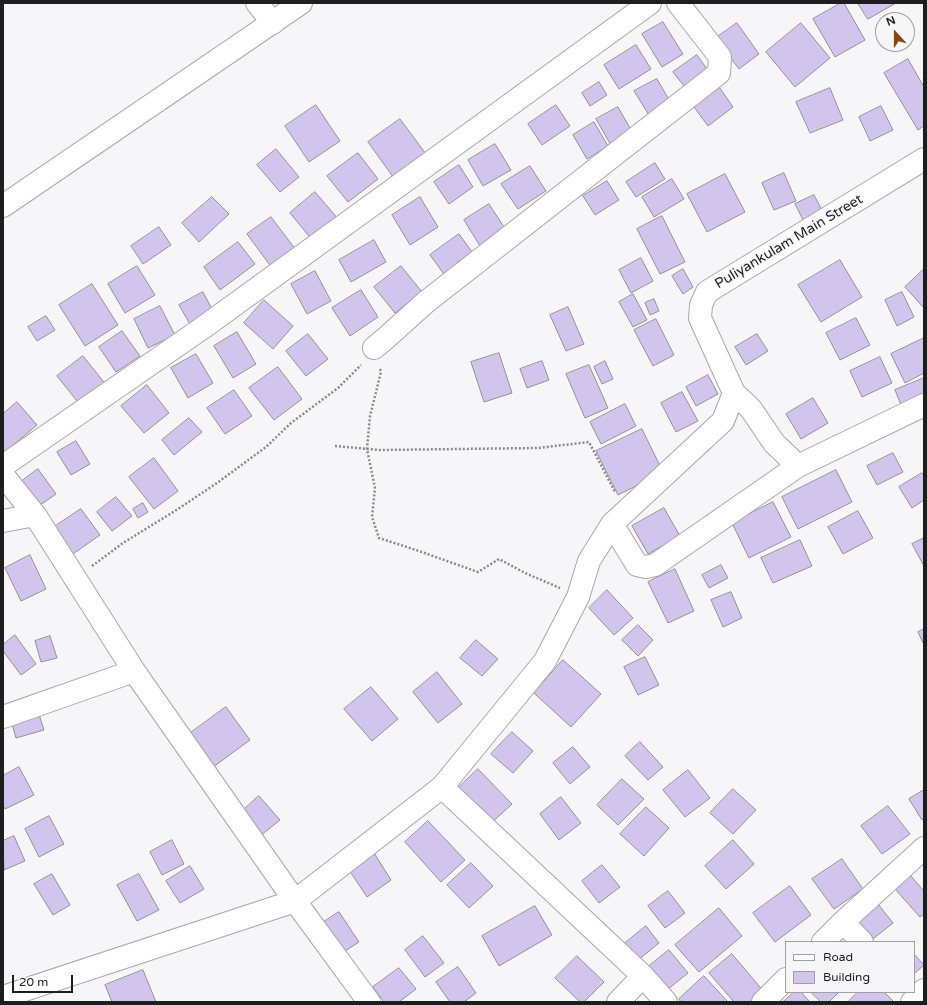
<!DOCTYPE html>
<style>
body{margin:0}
#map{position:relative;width:927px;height:1005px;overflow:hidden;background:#f6f5f8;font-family:"Varela Round",sans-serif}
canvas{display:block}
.frame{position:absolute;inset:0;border:4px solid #1e1e1f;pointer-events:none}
.legend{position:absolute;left:785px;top:941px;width:130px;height:52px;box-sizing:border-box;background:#f6f5f8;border:1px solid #a09fa1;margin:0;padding:5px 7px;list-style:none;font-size:12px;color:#1e1e1f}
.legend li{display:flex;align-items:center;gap:8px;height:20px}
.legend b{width:20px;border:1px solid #a09fa1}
.north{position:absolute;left:875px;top:12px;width:40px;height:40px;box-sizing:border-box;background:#f6f5f8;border:1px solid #a09fa1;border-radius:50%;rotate:339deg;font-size:11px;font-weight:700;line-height:16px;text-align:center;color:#1e1e1f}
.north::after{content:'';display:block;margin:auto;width:14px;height:18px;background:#884711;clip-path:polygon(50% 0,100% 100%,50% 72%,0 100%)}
.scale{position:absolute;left:12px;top:975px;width:61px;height:18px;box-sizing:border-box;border:2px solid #1e1e1f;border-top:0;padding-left:5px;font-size:12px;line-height:14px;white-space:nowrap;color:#1e1e1f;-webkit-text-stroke:3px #f6f5f8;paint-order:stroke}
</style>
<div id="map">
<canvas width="927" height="1005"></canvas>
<div class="frame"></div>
<ul class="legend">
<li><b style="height:5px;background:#fff"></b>Road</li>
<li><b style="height:11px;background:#d2c5ed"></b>Building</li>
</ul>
<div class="north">N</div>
<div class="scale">20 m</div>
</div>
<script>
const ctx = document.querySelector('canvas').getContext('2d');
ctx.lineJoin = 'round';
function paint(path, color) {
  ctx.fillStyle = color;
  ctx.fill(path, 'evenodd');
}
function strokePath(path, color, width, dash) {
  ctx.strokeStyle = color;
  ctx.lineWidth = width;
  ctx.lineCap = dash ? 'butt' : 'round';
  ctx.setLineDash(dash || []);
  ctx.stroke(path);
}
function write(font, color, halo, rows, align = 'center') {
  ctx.font = font + ' "Varela Round",sans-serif';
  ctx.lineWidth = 3;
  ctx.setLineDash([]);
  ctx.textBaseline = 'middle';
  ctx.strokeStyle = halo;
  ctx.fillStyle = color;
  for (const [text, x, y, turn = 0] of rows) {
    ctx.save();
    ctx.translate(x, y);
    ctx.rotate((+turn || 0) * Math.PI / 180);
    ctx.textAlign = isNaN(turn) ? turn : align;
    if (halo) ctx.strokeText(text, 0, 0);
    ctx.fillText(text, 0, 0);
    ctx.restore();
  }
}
const building = new Path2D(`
 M841,3h3l21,37 -30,17 -22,-38z
 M858,3h38l-28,16z
 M663,22l20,32 -21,13 -20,-33z
 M737,23l22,31 -20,15 -23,-31z
 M801,23l29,35 -35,29 -29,-35z
 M636,45l15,24 -32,20 -15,-24z
 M697,55l13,18 -23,17 -14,-18z
 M908,59l16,28v39l-6,4 -34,-57z
 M657,79l14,24 -22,12 -15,-24z
 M599,82l8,13 -17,11 -8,-13z
 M717,84l16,23 -25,19 -17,-23z
 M830,88l13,32 -33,13 -14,-31z
 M316,105l24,36 -31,21 -24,-36z
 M556,105l14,21 -28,19 -14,-21z
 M881,106l12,24 -23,11 -11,-24z
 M618,107l16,28 -22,12 -16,-28z
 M400,119l29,39 -33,23 -28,-39z
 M594,122l14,24 -21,13 -14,-24z
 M495,144l16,26 -28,16 -15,-26z
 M276,149l23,28 -19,15 -23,-27z
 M358,153l20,26 -30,23 -21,-26z
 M655,163l10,16 -29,18 -10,-15z
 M459,165l14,22 -24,17 -15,-22z
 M530,166l16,25 -28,18 -17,-25z
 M784,173l12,28 -22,9 -12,-27z
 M725,174l20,38 -38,20 -20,-38z
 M672,179l12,20 -30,18 -12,-20z
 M607,181l12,19 -24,15 -12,-19z
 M315,192l24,28 -25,22 -24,-29z
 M814,195l8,15 -19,10 -8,-16z
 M212,197l17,17 -30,28 -17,-19z
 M420,197l18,30 -28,18 -18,-30z
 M489,204l17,26 -26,16 -16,-26z
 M662,216l23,46 -25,12 -23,-45z
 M271,217l25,33 -24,18 -25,-34z
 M159,227l12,18 -28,19 -12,-18z
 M459,234l16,22 -29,21 -16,-22z
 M374,240l12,22 -35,20 -12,-22z
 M238,242l17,22 -35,26 -16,-23z
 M641,258l12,23 -22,12 -12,-23z
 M840,260l22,37 -41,25 -23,-37z
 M137,266l18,29 -30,18 -17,-29z
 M401,266l21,26 -27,21 -21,-26z
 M683,269l10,18 -10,7 -11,-18z
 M924,269v39l-19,-21z
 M315,271l16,30 -24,13 -16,-30z
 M92,284l26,41 -33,21 -26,-41z
 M361,290l17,27 -28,19 -18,-28z
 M203,292l11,21 -23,13 -12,-21z
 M902,292l12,25 -17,9 -12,-26z
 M633,294l14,26 -14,7 -14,-25z
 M654,299l5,12 -9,4 -5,-12z
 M264,300l29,26 -20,23 -29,-26z
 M160,306l15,29 -27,13 -14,-29z
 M568,307l16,37 -18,7 -16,-36z
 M46,316l9,14 -18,11 -9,-14z
 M856,318l14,27 -30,15 -14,-27z
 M656,319l18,36 -21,11 -19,-36z
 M122,331l18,25 -24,16 -17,-25z
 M237,332l19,32 -23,14 -19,-32z
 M308,334l20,25 -22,17 -20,-25z
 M757,334l11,17 -22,14 -11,-18z
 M924,338v35l-19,10 -14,-29z
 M499,353l13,40 -28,9 -13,-40z
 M196,354l17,29 -25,15 -17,-30z
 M83,356l24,30 -26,20 -24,-30z
 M880,357l12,26 -30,14 -12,-26z
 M542,361l7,19 -22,8 -7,-19z
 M605,361l8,18 -11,5 -8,-17z
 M589,365l19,43 -23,10 -19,-44z
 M278,367l24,32 -28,21 -25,-32z
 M708,375l10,19 -22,12 -10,-19z
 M924,378v23l-21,9 -8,-20z
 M147,385l22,28 -25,20 -23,-27z
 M234,390l18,26 -27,18 -18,-26z
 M682,392l16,29 -22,11 -15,-29z
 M813,398l15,25 -27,16 -15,-25z
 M17,402l20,23 -33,28 -1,-1v-38z
 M625,404l11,22 -35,18 -11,-22z
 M189,418l13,14 -28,23 -12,-15z
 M642,429l21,43 -45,23 -22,-44z
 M76,441l14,23 -19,11 -14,-23z
 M893,453l10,19 -26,13 -10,-19z
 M154,458l24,33 -24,18 -25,-32z
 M38,469l18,25 -20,14 -18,-24z
 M836,470l16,32 -54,27 -16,-32z
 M922,473l2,3v24l-12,8 -13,-21z
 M116,497l16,19 -20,15 -15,-19z
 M773,502l18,35 -42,21 -17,-35z
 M143,503l5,9 -10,6 -5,-9z
 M664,508l16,28 -32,18 -16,-28z
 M81,509l19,26 -30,21 -19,-27z
 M858,511l15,27 -30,16 -15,-27z
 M924,538v28l-12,-22z
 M800,540l12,26 -39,17 -12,-25z
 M30,555l16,34 -25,12 -16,-33z
 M721,565l7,13 -19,10 -7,-13z
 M675,569l19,42 -26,12 -20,-41z
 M607,590l26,28 -19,17 -25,-27z
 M731,592l11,26 -19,9 -12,-27z
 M638,625l15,15 -15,16 -16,-16z
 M924,629v16l-6,-13z
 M15,635l21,29 -15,11 -18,-24v-6z
 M50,636l7,22 -16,4 -6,-21z
 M476,640l22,19 -16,17 -22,-18z
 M645,657l14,28 -21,10 -14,-28z
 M563,660l38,34 -30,33 -37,-34z
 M437,672l25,32 -24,19 -25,-31z
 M371,687l27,32 -26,22 -28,-32z
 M226,707l24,33 -41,30 -24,-33z
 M37,708l7,22 -28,8 -6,-21z
 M512,732l21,19 -20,22 -22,-19z
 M640,742l23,25 -15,13 -23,-24z
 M573,747l17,20 -20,17 -17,-21z
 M19,767l15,28 -29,14 -2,-4v-29z
 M478,769l34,35 -23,21 -33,-35z
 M688,770l22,28 -25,19 -22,-27z
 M622,779l22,20 -26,26 -21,-20z
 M733,789l23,21 -23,24 -23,-21z
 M924,790v29l-2,1 -13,-21z
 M259,796l21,24 -20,16 -20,-23z
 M561,797l20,26 -22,17 -19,-26z
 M888,806l22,28 -28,20 -21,-28z
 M646,807l23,21 -25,28 -24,-22z
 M49,816l15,28 -25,13 -14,-28z
 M428,821l37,39 -24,22 -36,-40z
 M14,836l11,25 -21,9 -1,-29z
 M172,840l12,24 -22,11 -12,-23z
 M733,840l21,24 -28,25 -21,-23z
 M374,853l17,27 -24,17 -18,-27z
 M842,859l21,30 -29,20 -22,-30z
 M471,863l22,23 -24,22 -22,-23z
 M602,865l18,22 -21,16 -17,-22z
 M190,866l14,23 -24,14 -14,-22z
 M52,874l18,31 -17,10 -19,-31z
 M139,874l20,36 -22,11 -20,-36z
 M910,875l14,16v23l-4,3 -25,-28z
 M790,886l21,29 -36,27 -22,-29z
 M668,891l17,22 -20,15 -17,-22z
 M878,904l15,19 -24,19 -15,-19z
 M535,906l17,29 -53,31 -17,-30z
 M719,908l23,28 -43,36 -24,-27z
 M339,912l20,30 -20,13 -20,-30z
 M646,926l13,17 -22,18 -13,-17z
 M423,936l21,27 -19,14 -20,-27z
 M669,950l19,23 -26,21 -19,-23z
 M732,954l33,39 -11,9h-20l-25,-29z
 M914,954l10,11 -10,9z
 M577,956l27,26 -20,20h-4l-25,-24z
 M458,967l18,26 -12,9h-14l-14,-20z
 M399,968l17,21 -17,13h-15l-11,-15z
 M143,970l13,32h-44l-7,-17z
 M704,976l24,26h-47l-2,-3z
 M794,992h7l9,10h-27z
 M811,992h28l-10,10h-8z
 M858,992h26l10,10h-44l-1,-1z`);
paint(building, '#d2c5ed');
strokePath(building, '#929194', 1);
const minor = new Path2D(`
 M257,3l16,20
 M3,206l298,-203
 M374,348l12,-10 40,-36 293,-229 1,-16 -42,-54
 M3,466l201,-139 446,-324
 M798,466l-24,-23 -23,-34 -17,-16 -34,-75 1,-13 6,-13 217,-133
 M3,475l32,40 99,156 161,230 74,101
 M3,521l32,-6
 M612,524l25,41 9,2 9,-2 143,-99 126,-61
 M3,717l131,-46
 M442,787l201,189 23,26
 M843,922l19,20
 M823,942l20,-20 81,-74
 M3,997l292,-96 147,-114 103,-126 33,-64 11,-36 23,-37 111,-103 11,-28
 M618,1002l25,-26
 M763,1002l23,-23
 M912,1002l12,-12`);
strokePath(minor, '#a8a7aa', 24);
strokePath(new Path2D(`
 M380,369l1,3 -11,44 -3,33 8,39 -3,29 7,21 37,12 62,22 21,-13 26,14 35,15
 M335,446l45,4 158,-2 51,-6 26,50
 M92,566l31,-23 55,-34 39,-26 49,-36 25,-24 47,-35 23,-23`), '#89888a', 2.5, [2, 2]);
strokePath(minor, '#fff', 22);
write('14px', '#1e1e1f', '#f6f5f8', [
 ["Puliyankulam Main Street",789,242,-31]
]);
</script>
